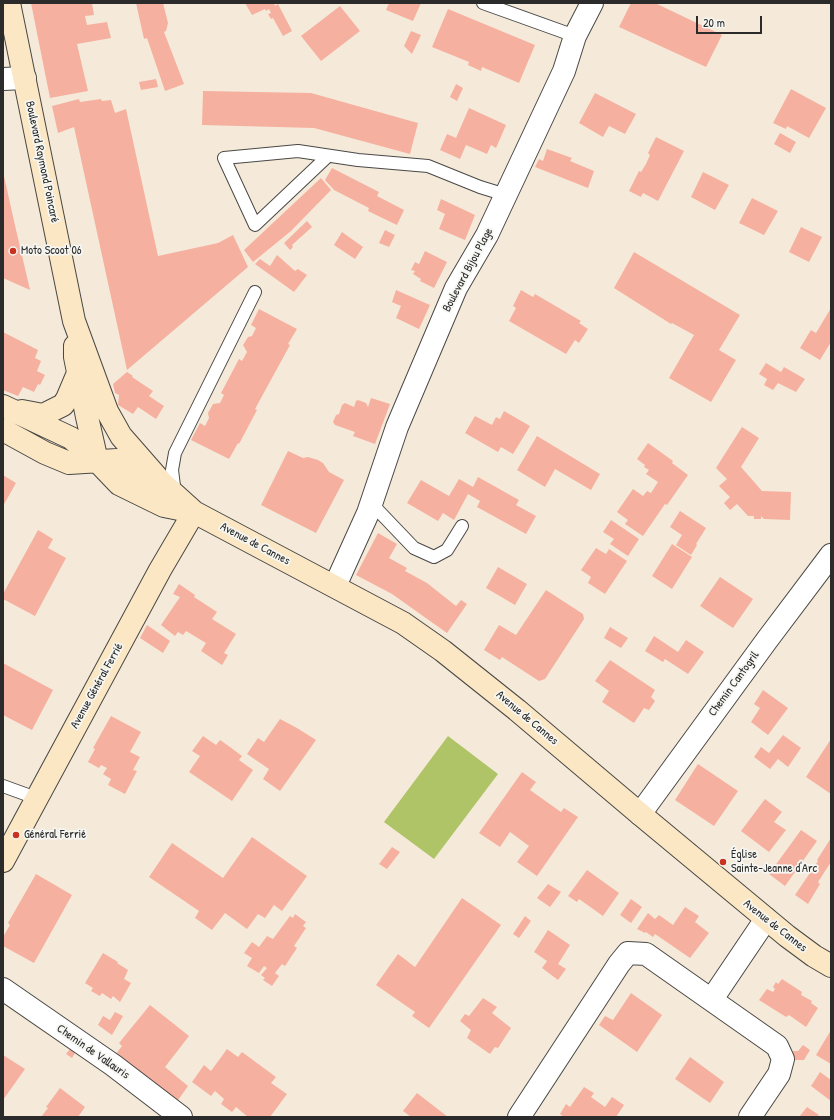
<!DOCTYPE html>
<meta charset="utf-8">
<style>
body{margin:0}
#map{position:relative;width:834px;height:1120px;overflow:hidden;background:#f5eada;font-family:"Patrick Hand",sans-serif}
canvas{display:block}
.frame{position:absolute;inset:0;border:4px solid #2b2b2b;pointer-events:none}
.scale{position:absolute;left:696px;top:16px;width:66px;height:18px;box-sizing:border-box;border:2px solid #2b2b2b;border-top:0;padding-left:5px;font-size:12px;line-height:14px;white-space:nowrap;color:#2b2b2b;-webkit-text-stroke:3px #f6f6f2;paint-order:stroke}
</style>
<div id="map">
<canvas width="834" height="1120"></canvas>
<div class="frame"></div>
<div class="scale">20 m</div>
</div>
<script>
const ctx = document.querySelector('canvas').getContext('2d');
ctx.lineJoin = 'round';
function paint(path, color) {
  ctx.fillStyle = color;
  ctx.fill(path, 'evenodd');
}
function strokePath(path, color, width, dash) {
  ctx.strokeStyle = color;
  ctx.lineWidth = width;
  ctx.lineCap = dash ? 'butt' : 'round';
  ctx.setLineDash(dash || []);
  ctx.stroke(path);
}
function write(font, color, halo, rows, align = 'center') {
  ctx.font = font + ' "Patrick Hand",sans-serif';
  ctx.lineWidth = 3.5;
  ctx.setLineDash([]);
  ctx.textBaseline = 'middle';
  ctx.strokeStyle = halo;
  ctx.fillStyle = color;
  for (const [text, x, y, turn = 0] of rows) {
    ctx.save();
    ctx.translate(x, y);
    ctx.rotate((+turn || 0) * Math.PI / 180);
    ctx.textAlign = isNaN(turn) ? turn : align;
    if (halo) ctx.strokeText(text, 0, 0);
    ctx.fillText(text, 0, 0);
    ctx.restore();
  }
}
paint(new Path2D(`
 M448,736l50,38 -64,85 -50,-37z`), '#afc367');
paint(new Path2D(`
 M31,3h61l2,12 -9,1 2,9 20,-3 4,16 -34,6 11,47 -38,7z
 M136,3h27l5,20 -2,8 -2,1 20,52 -19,7 -18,-53 -3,1z
 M245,3h29l1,3 3,-2 14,27 -9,5 -10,-18 -2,1 -3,-5 3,-1 -2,-4 -3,2 -1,-2 -13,6z
 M389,3h32l-8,18 -27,-11z
 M631,3h24l67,32 -16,32 -87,-40z
 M340,6l20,25 -39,30 -20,-25z
 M448,9l87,36 -16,38 -37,-16 -1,4 -13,-6 1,-3 -37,-15z
 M411,31l10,4 -9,19 -8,-8z
 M156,79l2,8 -17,3 -2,-8z
 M456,84l7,4 -6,13 -7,-4z
 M791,89l35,19 -17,30 -22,-12 -1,3 -13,-6z
 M203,91l108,2 107,30 -8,31 -96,-26 -112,-3z
 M595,93l41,21 -11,20 -16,-8 -6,11 -24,-14z
 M79,99l1,3 21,-3 1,2 9,-1 4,13 11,-4 32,147 60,-13 15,-8 15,32 -121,103 -53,-243 -16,6 -6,-27z
 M469,108l37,17 -10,23 -5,-3 -4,9 -21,-9 -6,14 -20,-9 7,-16 9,4z
 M780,133l16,9 -6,11 -16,-9z
 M656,137l28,14 -26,50 -15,-8 -2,4 -12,-6 10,-20 2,1 5,-8 4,-9 -2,-2z
 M547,149l25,9 -2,3 24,10 -6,17 -53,-21 4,-8 4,2z
 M332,168l47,24 -2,4 27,14 -7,15 -27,-13 -2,-1 1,-3 -35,-18 -9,-10z
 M703,172l26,13 -14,25 -24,-13z
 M4,176l10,45 16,69 -27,-12z
 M321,178l10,12 -40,41 -38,31 -9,-12z
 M752,198l26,13 -14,24 -25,-12z
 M441,199l34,16 -10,25 -26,-11 6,-15 -8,-4z
 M307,221l5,6 -20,18 1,2 -3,3 -6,-7z
 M801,227l21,10 -13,25 -20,-10z
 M385,230l10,5 -6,12 -10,-4z
 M342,232l21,15 -8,12 -21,-14z
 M425,251l22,11 -13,26 -14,-7 1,-2 -8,-5 2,-3 -4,-1 4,-8 4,2z
 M634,252l106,63 -21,35 17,10 -25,42 -42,-24 25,-43 -22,-12 -1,1 -57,-36z
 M277,255l18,16 3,-2 9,6 -13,17 -39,-28 5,-5 10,7z
 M396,290l34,15 -11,24 -23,-11 5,-12 -9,-4z
 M521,290l12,7 2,-3 46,27 -2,2 9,6 -9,14 -4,-3 -9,14 -57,-33 7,-13 -3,-2z
 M831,308v34l-11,18 -20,-12 11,-18 5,3z
 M259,309l38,20 -9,15 2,1 -35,64 2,1 -18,34 -1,-1 -9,16 -38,-19 9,-17 5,3 4,-8 -1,-5 5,-9 7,-1 4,-8 -3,-2 18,-34 3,2 5,-9 -4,-7 5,-8 4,-1 4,-8 -5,-3z
 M3,332l35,18 -3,8 6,3 -4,10 8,4 -5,10 -2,-1 -4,8 -11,-5 -5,9 -15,-6z
 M766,363l15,9 3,-5 21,12 -9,13 -18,-9 -5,7 -9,-5 3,-6 -8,-5z
 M127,372l6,4 -1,1 21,14 -4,5 15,10 -8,13 -18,-12 -5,7 -15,-9 1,-10 -4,-2 -2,-9z
 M371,398l19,6 -15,40 -22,-8 2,-4 -20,-7 -2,-3 3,-7 3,-1 3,-9 3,-2 9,4 2,-6 2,-1 8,3 2,4z
 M504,411l26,15 -17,28 -12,-7 -3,5 -33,-19 10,-17 17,9 4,-8 4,2z
 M742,427l17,11 -18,29 21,24 29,1 -1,28 -26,-1 -3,-3v3h-7v-3h-6l-11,-12 -7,6 -6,-7 6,-6 -11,-11 8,-7 -11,-11z
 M537,436l63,38 -9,16 -36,-21 -10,18 -28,-17z
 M648,443l25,18 -1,2 16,12 -21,30 -2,-1 -22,32 -18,-12 3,-4 -11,-8 16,-23 10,7 4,-5 4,2 7,-11 -12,-8 3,-4 -5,-3 1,-2 -8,-6z
 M288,451l15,7 5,-1 10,3 5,3 6,9 15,8 -28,53 -55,-28z
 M3,475l13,8 -13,23z
 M478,477l41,23 -3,5 20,11 -10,18 -49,-27 3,-6 -12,-7 -14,26 -11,-7 -5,8 -31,-18 14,-23 28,16 10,-17 14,8z
 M680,511l26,17 -10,16 1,1 -6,10 -15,-10 6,-10 -12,-8z
 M611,520l28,19 -11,17 -18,-12 4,-5 -11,-7z
 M38,530l15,9 -5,9 18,10 -31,58 -32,-17v-5z
 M378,533l19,11 -8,14 18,10 -2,3 22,12 29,23 5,-6 6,4 -20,29 -55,-39 -36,-19z
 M672,544l20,13 -20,32 -20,-13z
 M596,548l10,6 3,-5 18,12 -22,33 -17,-11 3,-6 -10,-7z
 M498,567l29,17 -12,21 -29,-17z
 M720,577l33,22 -20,29 -33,-22z
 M179,584l16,11 -1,2 23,15 -5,7 24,15 -12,19 4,2 -6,10 -21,-14 5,-8 -20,-12 -3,4 -5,-3 -3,4 -14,-11 19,-28 -7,-3z
 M546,590l37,24 1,5 -39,60 -6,2 -37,-24 -2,3 -16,-10 15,-25 17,10z
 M147,625l23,16 -7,12 -23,-15z
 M610,627l18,11 -7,10 -17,-10z
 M654,636l24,16 8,-12 18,12 -16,22 -23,-15 -2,3 -18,-11z
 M610,660l45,30 -4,7 4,4 -6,9 -5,-2 -10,15 -32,-21 7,-11 -14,-10z
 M3,663l50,27 -21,40 -29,-15z
 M763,690l25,18 -20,27 -17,-13 9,-14 -6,-4z
 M111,716l30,16 -11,20 10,5 -7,13 4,1 -12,23 -17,-9 3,-6 -8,-5 4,-6 -6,-3 -2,3 -11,-6 7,-13 -2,-1z
 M280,719l17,9 19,12 -36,51 -17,-12 6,-10 -22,-15 11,-16 6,4z
 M783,735l18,13 -13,19 -10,-8 -8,10 -16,-12 7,-10 8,6z
 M203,736l13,9 4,-5 10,7 12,9 -3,4 14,10 -21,31 -43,-29 11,-16 -8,-5z
 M831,739v55l-25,-17z
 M698,764l40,27 -24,35 -39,-26z
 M522,772l14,10 -6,8 31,22 3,-4 14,9 -41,59 -20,-14 12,-16 -19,-14 -10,15 -21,-14z
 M765,799l17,13 -8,10 12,8 -17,22 -28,-21z
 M801,830l16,11 -32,45 -16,-12z
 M252,837l55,39 -25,35 -8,-6 -9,13 -7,-4 -11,15 -22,-16 -13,17 -17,-12 4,-7 -50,-34 23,-34 51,35z
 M831,838v24l-13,20 2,2 -12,20 -13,-9 23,-34 -1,-1z
 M392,847l8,5 -13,17 -8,-5z
 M587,870l32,23 -16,23 -24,-17 -2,3 -9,-6z
 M36,874l36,21 -38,68 -31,-17v-9l7,-12 -2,-2z
 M548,884l13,8 -11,15 -13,-9z
 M462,898l39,27 -72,103 -17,-12 3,-4 -39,-27 22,-31 17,13z
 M631,899l11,8 -11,16 -11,-8z
 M685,907l14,9 -4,6 14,11 -19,25 -35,-24 -2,3 -7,-5 -1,1 -8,-4 11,-16 7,6 4,-4 14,10z
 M295,914l11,8 -3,4 3,2 -12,18 3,2 -12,18 -3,-2 -7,9 4,3 -7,10 -9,-6 2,-2 -4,-3 6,-7 -3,-2 -5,7 -12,-7 5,-8 -8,-5 8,-11 7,5 8,-11 6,3 17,-23 3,2z
 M525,916l6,5 -12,17 -6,-4z
 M548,930l22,15 -12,19 8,5 -8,11 -16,-12 5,-7 -13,-9z
 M103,953l15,9 -1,1 11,7 -4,9 7,4 -11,19 -7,-6 -2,3 -9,-6 -2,3 -9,-5 2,-3 -8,-5z
 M782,979l20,13 -1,3 11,6 -1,2 7,5 -12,19 -17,-12 -3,2 -27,-17 8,-11 6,3 2,-3 -2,-2 3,-5 2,2z
 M631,993l31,22 -25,37 -38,-27 6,-9 8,4z
 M483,998l14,9 -5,6 19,15 -13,20 -3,-1 -5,7 -23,-16 4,-8 -11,-9 5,-7 4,2z
 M150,1005l39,31 -24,31 23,19 -12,17 -61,-48 7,-9 -3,-3z
 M115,1012l8,4 -11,19 -14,-10 5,-9 7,4z
 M831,1030v34l-15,-9z
 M803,1045l7,5 -6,10h-10l-1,-9h5z
 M70,1049l5,4 -3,5 -6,-4z
 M227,1049l11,8 4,-5 34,25 -5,6 16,11 -17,23h-22l-12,-10 -4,5 -11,-8 3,-5 -9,-8 -4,5 -19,-14 12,-17 7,6z
 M3,1055l22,14 -22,31z
 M690,1057l34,25 -14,21 -35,-24z
 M820,1072l11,8v21l-20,-15z
 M584,1087l10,6 -3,4 14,10 7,-10 12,8 -8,12h-52l-4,-3 6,-10 4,3z
 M60,1088l25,19 -7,10h-37l7,-9 -2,-1z
 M417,1093l31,24h-37l-8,-6z
 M807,1107l12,8 -2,2h-18z`), '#f6b09f');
const lane = new Path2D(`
 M483,3l92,33
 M328,156l-73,69 -31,-67 74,-7 60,9 70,6 52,21 26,8
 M175,494l-3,-24 3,-17 80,-161
 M371,503l43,45 20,9 13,-7 15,-24
 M3,786l33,12`);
const street = new Path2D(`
 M3,79l22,-1
 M335,586l33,-73 29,-86 59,-139 31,-53 77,-164 11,-35 17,-33
 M640,814l127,-174 64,-85
 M3,989l110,76 68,52
 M712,999l54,-80
 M519,1117l100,-153 9,-11 18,1 131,92 6,13 -4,15 -29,43`);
const secondary = new Path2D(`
 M9,3l65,318 33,90 14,25 42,48 31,28 209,111 40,28 74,59 123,104 147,122 27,20 17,10
 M75,346v11l12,60 10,44
 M3,406l68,32 26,23 22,23 45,22 30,6
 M22,411l21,4 20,-10 4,-6 11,-26
 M3,430l42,23 24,10 48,-3 36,19
 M3,861l157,-291 34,-58`);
strokePath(lane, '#494845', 14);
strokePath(street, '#494845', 24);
strokePath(secondary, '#494845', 24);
strokePath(lane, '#fff', 12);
strokePath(street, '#fff', 22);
strokePath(secondary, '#fbe7c3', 22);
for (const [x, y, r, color] of [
 [13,251,4,"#c8321e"],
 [16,835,4,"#c8321e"],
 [723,862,4,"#c8321e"]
]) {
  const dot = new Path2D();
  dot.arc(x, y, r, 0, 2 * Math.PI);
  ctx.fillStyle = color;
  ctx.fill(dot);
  strokePath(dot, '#f6f6f2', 1.5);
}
write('12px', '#2b2b2b', '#f6f6f2', [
 ["Boulevard Raymond Poincaré",42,162,78],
 ["Boulevard Bijou Plage",468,270,-62],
 ["Avenue de Cannes",255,544,28],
 ["Chemin Cantogril",734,684,-54],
 ["Avenue Général Ferrié",97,686,-61],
 ["Avenue de Cannes",527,718,40],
 ["Avenue de Cannes",775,926,38],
 ["Chemin de Vallauris",93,1052,35]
]);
write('12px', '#2b2b2b', '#f6f6f2', [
 ["Moto Scoot 06",21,251],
 ["Général Ferrié",24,835],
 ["Église",731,855],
 ["Sainte-Jeanne d'Arc",731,869]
], 'left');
</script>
